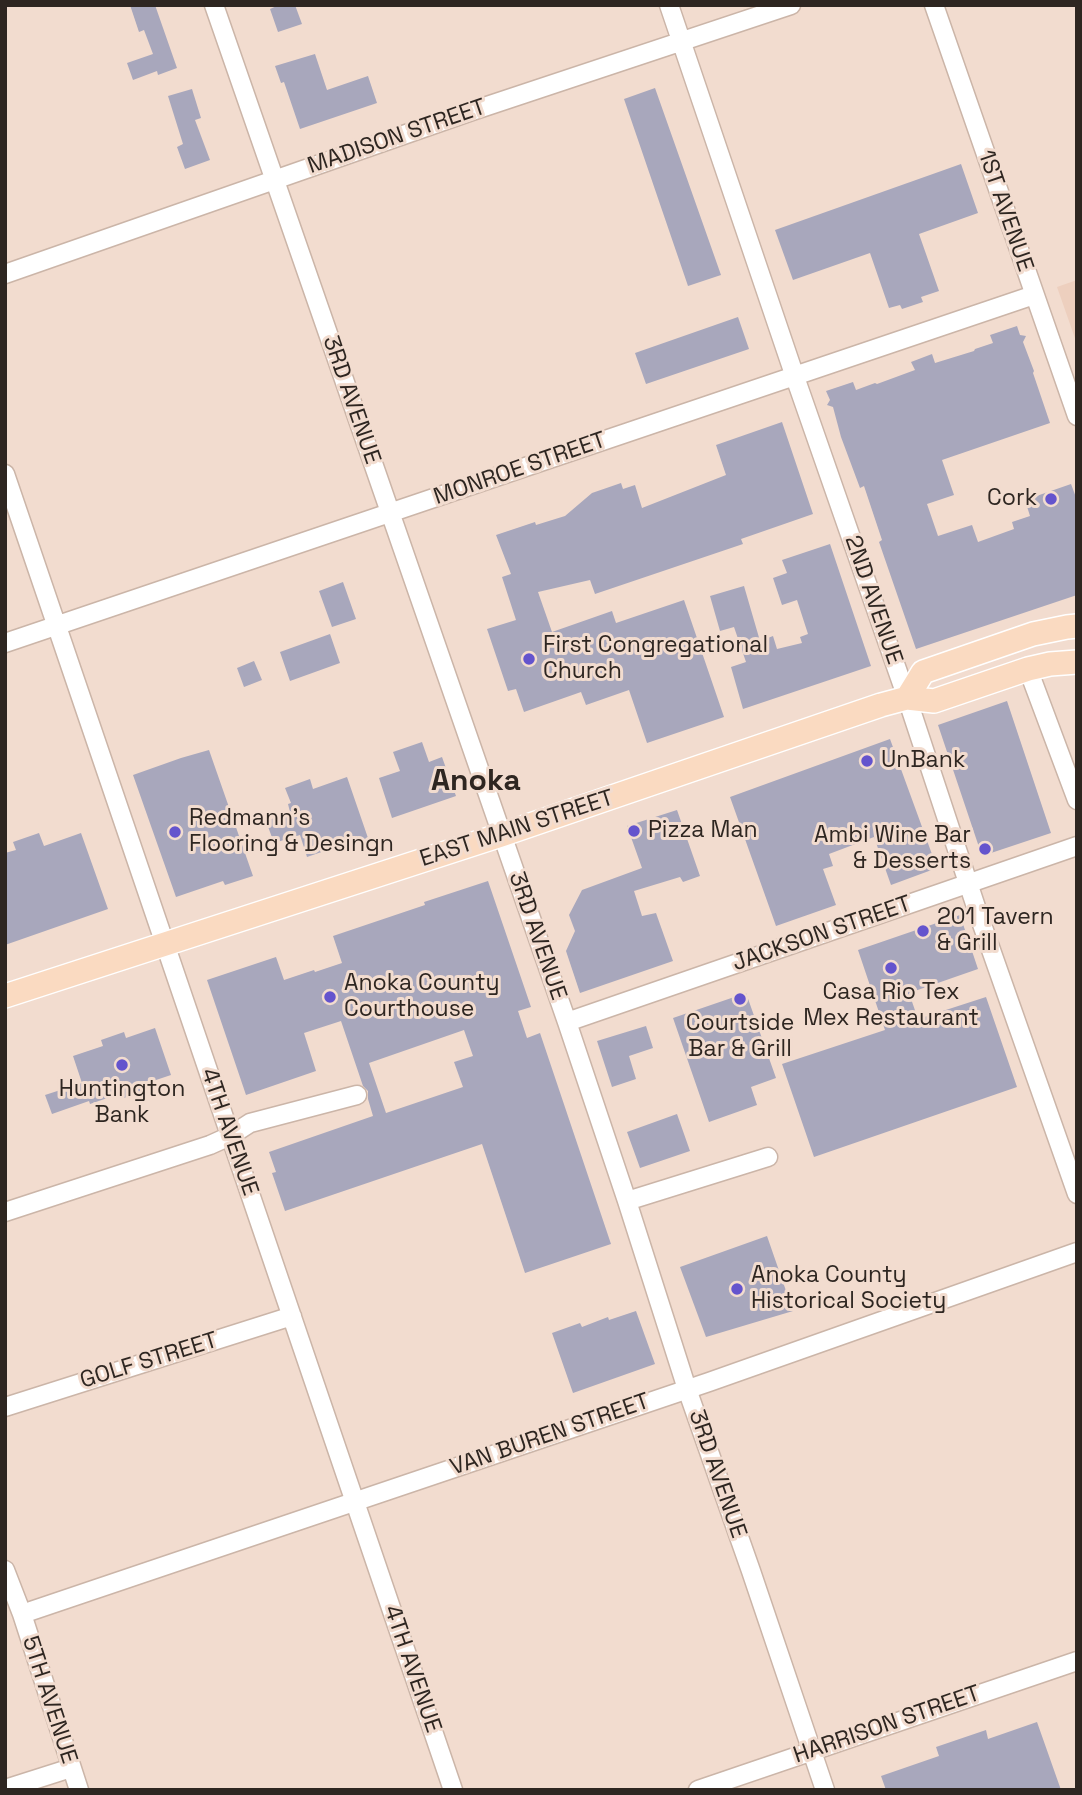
<!DOCTYPE html>
<style>
body{margin:0}
#map{position:relative;width:1082px;height:1795px;overflow:hidden;background:#f2dccf;font-family:"Space Grotesk",sans-serif}
canvas{display:block}
.frame{position:absolute;inset:0;border:7px solid #2e2621;pointer-events:none}
</style>
<div id="map">
<canvas width="1082" height="1795"></canvas>
<div class="frame"></div>
</div>
<script>
const ctx = document.querySelector('canvas').getContext('2d');
ctx.lineJoin = 'round';
function paint(path, color) {
  ctx.fillStyle = color;
  ctx.fill(path, 'evenodd');
}
function strokePath(path, color, width, dash) {
  ctx.strokeStyle = color;
  ctx.lineWidth = width;
  ctx.lineCap = dash ? 'butt' : 'round';
  ctx.setLineDash(dash || []);
  ctx.stroke(path);
}
function write(font, color, halo, rows, align = 'center') {
  ctx.font = font + ' "Space Grotesk",sans-serif';
  ctx.lineWidth = 6;
  ctx.setLineDash([]);
  ctx.textBaseline = 'middle';
  ctx.strokeStyle = halo;
  ctx.fillStyle = color;
  for (const [text, x, y, turn = 0] of rows) {
    ctx.save();
    ctx.translate(x, y);
    ctx.rotate((+turn || 0) * Math.PI / 180);
    ctx.textAlign = isNaN(turn) ? turn : align;
    if (halo) ctx.strokeText(text, 0, 0);
    ctx.fillText(text, 0, 0);
    ctx.restore();
  }
}
paint(new Path2D(`
 M1077,280v64l-20,-57z`), '#edcfbe');
paint(new Path2D(`
 M130,5h25l22,63 -19,7 -1,-4 -24,9 -6,-17 26,-9 -9,-24 -5,2z
 M279,5h16l7,19 -24,8 -8,-23z
 M315,54l12,36 41,-14 9,27 -77,26 -16,-47 -3,1 -6,-17z
 M655,88l66,187 -33,11 -64,-187z
 M192,89l9,29 -6,2 15,40 -25,9 -8,-22 6,-3 -15,-48z
 M961,164l17,49 -59,21 20,57 -18,6 2,5 -21,7 -2,-4 -11,3 -19,-55 -77,27 -18,-50z
 M738,317l11,32 -103,35 -11,-31z
 M1017,326l3,9 6,1 -3,6 11,29 -1,2 17,50 -108,37 12,35 -27,9 11,32 34,-11 6,17 36,-13 -2,-7 18,-6 -5,-16 46,-16 6,16v95l-161,54 -37,-107 3,-2 -18,-54 -4,2 -19,-51 -8,-30 -6,-2 3,-5 -4,-9 27,-9 3,8 19,-7 2,1 38,-14 -4,-8 21,-8 3,9 39,-12 1,-2 18,-6 -3,-8z
 M782,422l31,92 -72,25 2,5 -148,50 -5,-14 -52,12 14,40 60,-21 4,12 68,-23 40,117 -77,26 -18,-53 -43,15 -5,-13 -57,20 -8,-23 -8,2 -21,-62 29,-9 -14,-43 9,-3 -15,-39 39,-13 1,3 29,-9 27,-23 29,-10 2,6 12,-4 7,23 84,-33 -10,-30z
 M830,544l41,122 -128,43 -12,-42 15,-5 -12,-35 -14,4 -10,-35 34,-10 16,55 13,-5 4,13 25,-6 -2,-6 8,-3 -11,-34 -15,5 -9,-27 14,-5 -5,-13z
 M343,582l13,37 -24,8 -13,-36z
 M330,634l10,29 -50,18 -10,-29z
 M254,661l8,19 -18,7 -7,-19z
 M1007,701l44,132 -69,23 -44,-131z
 M890,739l47,129 -46,17 -17,-48 -45,17 4,12 -10,3 13,36 -60,21 -46,-129z
 M422,742l7,20 13,-5 14,39 -64,22 -13,-40 21,-7 -7,-19z
 M209,750l44,126 -28,9 -2,-4 -47,16 -43,-122 48,-17z
 M347,777l21,61 -25,9 -1,-2 -35,12 -7,-22 -26,8 -8,-22 24,-9 -2,-8 3,-1 -6,-15 25,-9 3,10z
 M677,810l23,66 -17,6 -3,-5 -46,14 8,25 14,-3 17,48 -93,32 -14,-42 9,-20 -6,-16 13,-25 60,-22 -15,-42z
 M39,833l5,13 37,-13 27,76 -103,36v-92l11,-3 -3,-8z
 M488,881l43,126 -13,4 9,27 13,-5 71,211 -86,29 -43,-129 -197,67 -13,-38 4,-1 -7,-20 104,-36 -5,-17v-8l-5,-5 -22,-65 -37,12 12,38 -70,24 -39,-115 69,-23 8,23 30,-10 1,2 27,-9 -9,-27 92,-31 -1,-3zM464,1030l9,26 -19,6 9,25 -77,26 -17,-50z
 M960,915l18,54 -69,24 9,26 68,-22 31,90 -203,70 -32,-93 103,-34 -27,-80z
 M746,993l30,85 -25,9 6,18 -48,17 -36,-104z
 M646,1026l7,22 -24,8 7,23 -24,8 -15,-46z
 M155,1028l16,47 -30,10 2,6 -19,7 -2,-5 -32,11 -1,-3 -37,13 -7,-19 37,-12 -9,-27 30,-10 -2,-6 23,-8 2,6z
 M677,1114l13,37 -50,17 -13,-36z
 M767,1236l26,75 -87,26 -26,-70z
 M636,1311l19,53 -82,29 -21,-60 28,-10 2,4 26,-10 1,3z
 M1037,1722l24,68h-175l-5,-14 58,-20 -3,-9 50,-17 2,9z`), '#a8a7bc');
const minor = new Path2D(`
 M214,5l353,1017 60,179 60,188 64,182 74,219
 M669,5l126,372 112,321 71,215 99,281
 M934,5l143,411
 M5,274l467,-163 319,-106
 M5,474l448,1316
 M5,643l1029,-348
 M1028,669l49,131
 M567,1022l510,-176
 M627,1201l141,-44
 M5,1212l205,-67 20,-9 20,-13 107,-28
 M5,1407l287,-91
 M5,1570l17,44 57,176
 M22,1614l687,-232 368,-130
 M5,1789l66,-21
 M698,1790l379,-129`);
const major = new Path2D(`
 M907,698l16,-26 110,-38 34,-7 10,-1
 M5,996l496,-161 380,-130 26,-7 27,3 94,-32 22,-5 27,-2`);
strokePath(minor, '#cbb5a8', 21);
strokePath(major, '#fff', 26);
strokePath(minor, '#fff', 18);
strokePath(major, '#fadac1', 23);
for (const [x, y, r, color] of [
 [1051,499,7,"#6454cd"],
 [529,659,7,"#6454cd"],
 [867,761,7,"#6454cd"],
 [634,831,7,"#6454cd"],
 [175,832,7,"#6454cd"],
 [985,849,7,"#6454cd"],
 [923,931,7,"#6454cd"],
 [891,968,7,"#6454cd"],
 [330,997,7,"#6454cd"],
 [740,999,7,"#6454cd"],
 [122,1065,7,"#6454cd"],
 [737,1289,7,"#6454cd"]
]) {
  const dot = new Path2D();
  dot.arc(x, y, r, 0, 2 * Math.PI);
  ctx.fillStyle = color;
  ctx.fill(dot);
  strokePath(dot, '#f2dccf', 2.5);
}
write('23px', '#2e2621', '#f2dccf', [
 ["MADISON STREET",397,137,-19],
 ["1ST AVENUE",1005,211,71],
 ["3RD AVENUE",351,400,71],
 ["MONROE STREET",520,469,-19],
 ["2ND AVENUE",873,600,71],
 ["EAST MAIN STREET",517,829,-18],
 ["JACKSON STREET",822,934,-19],
 ["3RD AVENUE",537,936,71],
 ["4TH AVENUE",229,1132,71],
 ["GOLF STREET",149,1361,-17],
 ["VAN BUREN STREET",550,1435,-19],
 ["3RD AVENUE",717,1474,71],
 ["4TH AVENUE",412,1669,71],
 ["5TH AVENUE",49,1700,72],
 ["HARRISON STREET",887,1725,-19]
]);
write('23px', '#2e2621', '#f2dccf', [
 ["Cork",1037,499,"right"],
 ["First Congregational",543,646],
 ["Church",543,672],
 ["UnBank",881,761],
 ["Redmann's",189,819],
 ["Flooring & Desingn",189,845],
 ["Pizza Man",648,831],
 ["Ambi Wine Bar",971,836,"right"],
 ["& Desserts",971,862,"right"],
 ["201 Tavern",937,918],
 ["& Grill",937,944],
 ["Anoka County",344,984],
 ["Courthouse",344,1010],
 ["Casa Rio Tex",891,993,"center"],
 ["Mex Restaurant",891,1019,"center"],
 ["Courtside",740,1024,"center"],
 ["Bar & Grill",740,1050,"center"],
 ["Huntington",122,1090,"center"],
 ["Bank",122,1116,"center"],
 ["Anoka County",751,1276],
 ["Historical Society",751,1302]
], 'left');
write('bold 30px', '#2e2621', '#f2dccf', [
 ["Anoka",476,782]
]);
</script>
